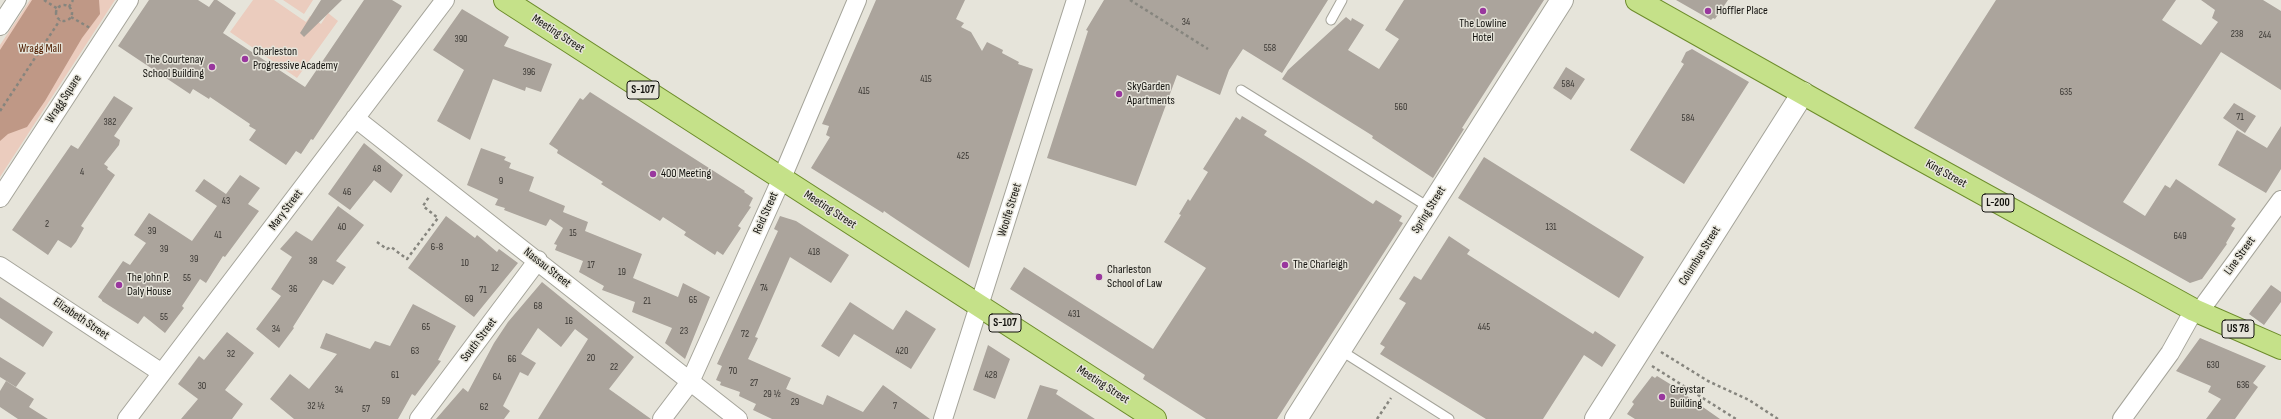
<!DOCTYPE html>
<meta charset="utf-8">
<style>
body{margin:0}
canvas{display:block;background:#e6e4da}
</style>
<canvas width="2281" height="419"></canvas>
<script>
const ctx = document.querySelector('canvas').getContext('2d');
ctx.lineJoin = 'round';
function paint(path, color) {
  ctx.fillStyle = color;
  ctx.fill(path, 'evenodd');
}
function strokePath(path, color, width, dash) {
  ctx.strokeStyle = color;
  ctx.lineWidth = width;
  ctx.lineCap = dash ? 'butt' : 'round';
  ctx.setLineDash(dash || []);
  ctx.stroke(path);
}
function write(font, color, halo, rows, align = 'center') {
  ctx.font = font + ' "Sofia Sans Condensed",sans-serif';
  ctx.lineWidth = 3;
  ctx.setLineDash([]);
  ctx.textBaseline = 'middle';
  ctx.strokeStyle = halo;
  ctx.fillStyle = color;
  for (const [text, x, y, turn = 0] of rows) {
    ctx.save();
    ctx.translate(x, y);
    ctx.rotate((+turn || 0) * Math.PI / 180);
    ctx.textAlign = isNaN(turn) ? turn : align;
    if (halo) ctx.strokeText(text, 0, 0);
    ctx.fillText(text, 0, 0);
    ctx.restore();
  }
}
paint(new Path2D(`
 M30,0h85l-115,177v-132z
 M253,0h21l32,22 4,-6 11,8 7,-11 10,8 -41,57 -67,-46z
 M283,0h30l-9,14z`), '#ebccbe');
paint(new Path2D(`
 M32,0h67l1,14 -18,24 -37,63 -18,26 -19,7 -8,7v-91z`), '#bf9886');
paint(new Path2D(`
 M149,0h49l11,7 5,-7h3l19,13 -13,20 82,54 59,-87h28l10,6 -89,134 -2,-1 -10,15 -5,-3 -10,14 -37,-25 7,-10 -7,-4 1,-2 -40,-27 -1,2 -16,-10 -3,5 -72,-48z
 M321,0h21l-38,37 -4,-4z
 M876,0h89l-9,19 8,4 -3,4 10,5 11,19 5,-9 16,8 -1,3 17,9 -1,2 15,5 -64,199 -78,-52 -7,-5 -1,2 -72,-45 19,-31 -4,-2 3,-9 -7,-2z
 M1104,0h224l-46,73 -39,-24 -14,21 -9,25 -43,-20 -41,111 -89,-28 41,-127 -2,-1z
 M1404,0h140l-82,128 2,1 -31,49 -61,-40 1,-2 -91,-57 6,-9 58,-53 5,4 1,-3 12,7 -16,25 31,19 20,-30 -14,-9z
 M1676,0h52l-13,19 -2,-1 -2,2z
 M1996,0h180l-14,20 39,25 17,-23 -6,-4 3,-8 -14,-10h62l18,11v79l-60,-38 -98,150 22,14 20,-31 5,3 6,-9 60,40 -5,7 4,2 -9,15 1,1 -25,35 -12,4 -276,-155z
 M462,9l47,28 -5,9 48,18 -11,28 -15,-5 -1,4 -32,-12 -23,61 -33,-19 27,-51 -31,-20z
 M1692,49l57,33 -65,102 -54,-34 54,-86 -3,-2 5,-10z
 M1566,67l19,12 -14,21 -18,-12z
 M590,92l155,99 -1,1 9,6 -4,8 2,1 -13,19 3,2 -18,27 -6,-4 -2,4 -31,-20 2,-3 -23,-15 -3,4 -59,-37 2,-2 -46,-29 1,-3 -9,-6 31,-46 3,2z
 M114,96l19,12 -19,28 6,4 -1,5 -15,19 4,3 -1,2 8,6 -34,51 3,2 -8,14 -5,6 -13,-8 -10,15 -36,-25 59,-85 7,4z
 M2234,103l22,13 -11,17 -22,-15z
 M1242,116l25,15 -3,4 37,23 72,46 3,-4 26,16 -3,5 4,2 -126,196h-71l-63,-40 2,-4 -135,-86 14,-22 129,82 53,-81 -42,-26 17,-27 -2,-1 9,-15 2,2 18,-29 -5,-3 33,-52 4,3z
 M2281,126v43l-15,24 -48,-28 19,-35 30,18z
 M364,143l39,32 -12,18 -17,-13 -24,30 -22,-16z
 M481,148l25,9 -2,3 7,3 -2,5 25,9 -5,14 36,15 -2,6 25,10 -3,9 57,23 -9,24 45,19 5,-14 27,14 -25,62 -20,-16 7,-15 -40,-16 3,-10 -33,-12 2,-4 -25,-14 4,-11 -28,-11 2,-5 -3,-1 9,-16 -13,-9 -4,7 -42,-16 1,-2 -10,-3 3,-6 -31,-14z
 M1484,157l160,100 -25,41 -161,-100z
 M240,175l20,13 -12,16 11,7 -34,46 -2,-1 -17,27 -6,-4 -18,27 2,2 -19,25 -21,-17 -6,8 -36,-23v-1l-4,-3 25,-36 7,4 16,-22 -12,-8 15,-22 43,28 25,-35 -22,-15 9,-12 22,15z
 M338,206l26,19 -28,36 10,6 -13,18 -10,-5 -30,47 1,1 -15,20 -23,-19 25,-33 -10,-7 21,-32 -12,-8 16,-18 16,10z
 M446,216l29,22 2,-3 20,17 2,-3 19,14 -44,54 -66,-49z
 M780,216l16,5 53,34 -18,28 -41,-26 -35,80 3,1 -10,21 43,19 -5,11 37,16 4,-10 36,17 20,-27 47,34h-158l-19,-9 3,-6 -17,-8 1,-4 -20,-7 1,-3 -5,-2 6,-14 -5,-2 61,-133 -4,-2z
 M1449,236l21,14 -3,4 126,80 2,-3 21,14 -14,22 -18,-12 -41,64h-57l-106,-65 5,-7 -5,-3 26,-41 -7,-4 15,-23 7,4z
 M542,282l92,75 -25,32 42,30h-113l50,-80 -13,-10 -14,18 -23,-19 -17,26 15,9 -8,13 -8,-4 -17,34 7,5 -6,8h-68l27,-31 5,4 26,-49 14,-21z
 M2271,285l10,7v10l-17,23 -15,-11z
 M0,297l53,35 -10,15 -43,-29z
 M850,302l43,28 13,-20 30,19 -25,40 -57,-35 -15,23 -18,-11z
 M413,304l43,22 -18,34 3,1 -26,35 -3,-2 -14,25h-104l-24,-20 20,-25 19,15 28,-35 -17,-6 6,-15 44,16 5,-8 15,5z
 M227,332l27,21 -29,37 18,14 -11,15h-51l17,-20 -20,-15 21,-28 5,4z
 M2200,338l66,28 -13,17 5,4 -23,32h-29l15,-20 -13,-7 3,-6 -35,-15z
 M988,345l22,14 -15,40 -22,-9z
 M0,357l26,16 -10,14 -16,-10z
 M1652,376l3,2 2,-2 13,8 50,35h-85l-8,-5 7,-10 -2,-2z
 M6,381l28,18 -5,8 19,12h-30l-18,-12v-16z
 M1040,385l18,5 -2,4 39,25h-68z`), '#aba49c');
const service = new Path2D(`
 M1331,20l11,-20
 M1241,90l189,118
 M1340,350l109,69`);
const minor = new Path2D(`
 M0,26l17,-26
 M355,118l383,301
 M0,198l129,-198
 M0,266l162,107
 M2199,312l82,-112
 M127,419l318,-419
 M419,419l119,-159
 M662,419l28,-37 91,-202 76,-180
 M943,419l133,-419
 M2122,419l48,-66 24,-43`);
const tertiary = new Path2D(`
 M1596,419l207,-326`);
const secondary = new Path2D(`
 M1296,419l266,-419`);
const primary = new Path2D(`
 M505,0l650,419
 M1637,0l261,147 296,163 87,38`);
strokePath(service, '#a5a49a', 11);
strokePath(minor, '#a5a49a', 20);
strokePath(tertiary, '#a5a49a', 24);
strokePath(secondary, '#a5a49a', 24);
strokePath(primary, '#6d8c2b', 24);
strokePath(new Path2D(`
 M44,0l14,9
 M1130,0l78,49
 M56 13a8 8 0 1 1 16 0a8 8 0 1 1-16 0Z
 M69,7l4,-7
 M71,17l19,11
 M0,111l60,-91
 M377,242l10,7 4,-2 16,12 31,-41 -15,-12 6,-9
 M1661,352l47,29 41,19 29,19
 M1652,366l84,53
 M1377,419l14,-21`), '#86857e', 2.5, [3, 3]);
strokePath(service, '#fff', 9);
strokePath(minor, '#fff', 18);
strokePath(tertiary, '#fff', 22);
strokePath(secondary, '#fff', 22);
strokePath(primary, '#c5e189', 22);
for (const [x, y, r, color] of [
 [1483,11,4,"#99379e"],
 [1708,11,4,"#99379e"],
 [245,59,4,"#99379e"],
 [212,67,4,"#99379e"],
 [1119,94,4,"#99379e"],
 [653,174,4,"#99379e"],
 [1285,265,4,"#99379e"],
 [1099,277,4,"#99379e"],
 [119,285,4,"#99379e"],
 [1662,397,4,"#99379e"]
]) {
  const dot = new Path2D();
  dot.arc(x, y, r, 0, 2 * Math.PI);
  ctx.fillStyle = color;
  ctx.fill(dot);
  strokePath(dot, '#e6e4da', 1.5);
}
write('10px', '#393632', null, [
 ["34",1186,22],
 ["238",2237,34],
 ["244",2265,35],
 ["390",461,39],
 ["558",1270,48],
 ["396",529,72],
 ["415",926,79],
 ["584",1568,84],
 ["415",864,91],
 ["635",2066,92],
 ["560",1401,107],
 ["71",2240,117],
 ["584",1688,118],
 ["382",110,122],
 ["425",963,156],
 ["48",377,169],
 ["4",82,172],
 ["9",501,181],
 ["46",347,192],
 ["43",226,201],
 ["2",47,224],
 ["40",342,227],
 ["131",1551,227],
 ["39",152,231],
 ["15",573,233],
 ["41",218,235],
 ["649",2180,236],
 ["6-8",437,247],
 ["39",164,249],
 ["418",814,252],
 ["39",194,259],
 ["38",313,261],
 ["10",465,263],
 ["17",591,265],
 ["12",495,268],
 ["19",622,272],
 ["55",187,278],
 ["74",764,288],
 ["36",293,289],
 ["71",483,290],
 ["69",469,299],
 ["65",693,300],
 ["21",647,301],
 ["68",538,306],
 ["431",1074,314],
 ["55",164,317],
 ["16",569,321],
 ["65",426,327],
 ["445",1484,327],
 ["34",276,329],
 ["23",684,331],
 ["72",745,334],
 ["63",415,351],
 ["420",902,351],
 ["32",231,354],
 ["20",591,358],
 ["66",512,359],
 ["630",2213,365],
 ["22",614,367],
 ["70",733,371],
 ["61",395,375],
 ["428",991,375],
 ["64",497,377],
 ["27",754,383],
 ["636",2243,385],
 ["30",202,386],
 ["34",339,390],
 ["29 ½",772,394],
 ["59",386,401],
 ["29",795,402],
 ["32 ½",316,406],
 ["7",895,406],
 ["62",484,407],
 ["57",366,409]
]);
for (const [x, y, w] of [
 [643,90,32],
 [1998,203,32],
 [1005,323,32],
 [2238,329,32]
]) {
  const box = new Path2D();
  box.roundRect(x - w / 2, y - 9, w, 18, 3);
  ctx.fillStyle = '#e6e4da';
  ctx.fill(box);
  strokePath(box, '#13120e', 1);
}
write('bold 11px', '#13120e', null, [
 ["S-107",643,90],
 ["L-200",1998,203],
 ["S-107",1005,323],
 ["US 78",2238,329]
]);
write('12px', '#13120e', '#e6e4da', [
 ["Hoffler Place",1716,11],
 ["The Lowline",1483,24,"center"],
 ["Hotel",1483,38,"center"],
 ["Charleston",253,52],
 ["Progressive Academy",253,66],
 ["The Courtenay",204,60,"right"],
 ["School Building",204,74,"right"],
 ["SkyGarden",1127,87],
 ["Apartments",1127,101],
 ["400 Meeting",661,174],
 ["The Charleigh",1293,265],
 ["Charleston",1107,270],
 ["School of Law",1107,284],
 ["The John P.",127,278],
 ["Daly House",127,292],
 ["Greystar",1670,390],
 ["Building",1670,404]
], 'left');
write('12px', '#13120e', '#e6e4da', [
 ["Meeting Street",558,34,33],
 ["Wragg Square",64,99,-57],
 ["King Street",1946,174,29],
 ["Mary Street",286,210,-53],
 ["Meeting Street",830,210,33],
 ["Woolfe Street",1010,210,-73],
 ["Spring Street",1429,210,-58],
 ["Reid Street",766,213,-66],
 ["Columbus Street",1700,256,-58],
 ["Line Street",2240,256,-54],
 ["Nassau Street",547,268,38],
 ["Elizabeth Street",81,319,34],
 ["South Street",479,340,-53],
 ["Meeting Street",1103,385,33]
]);
write('12px', '#522004', '#e6e4da', [
 ["Wragg Mall",40,49]
]);
</script>
